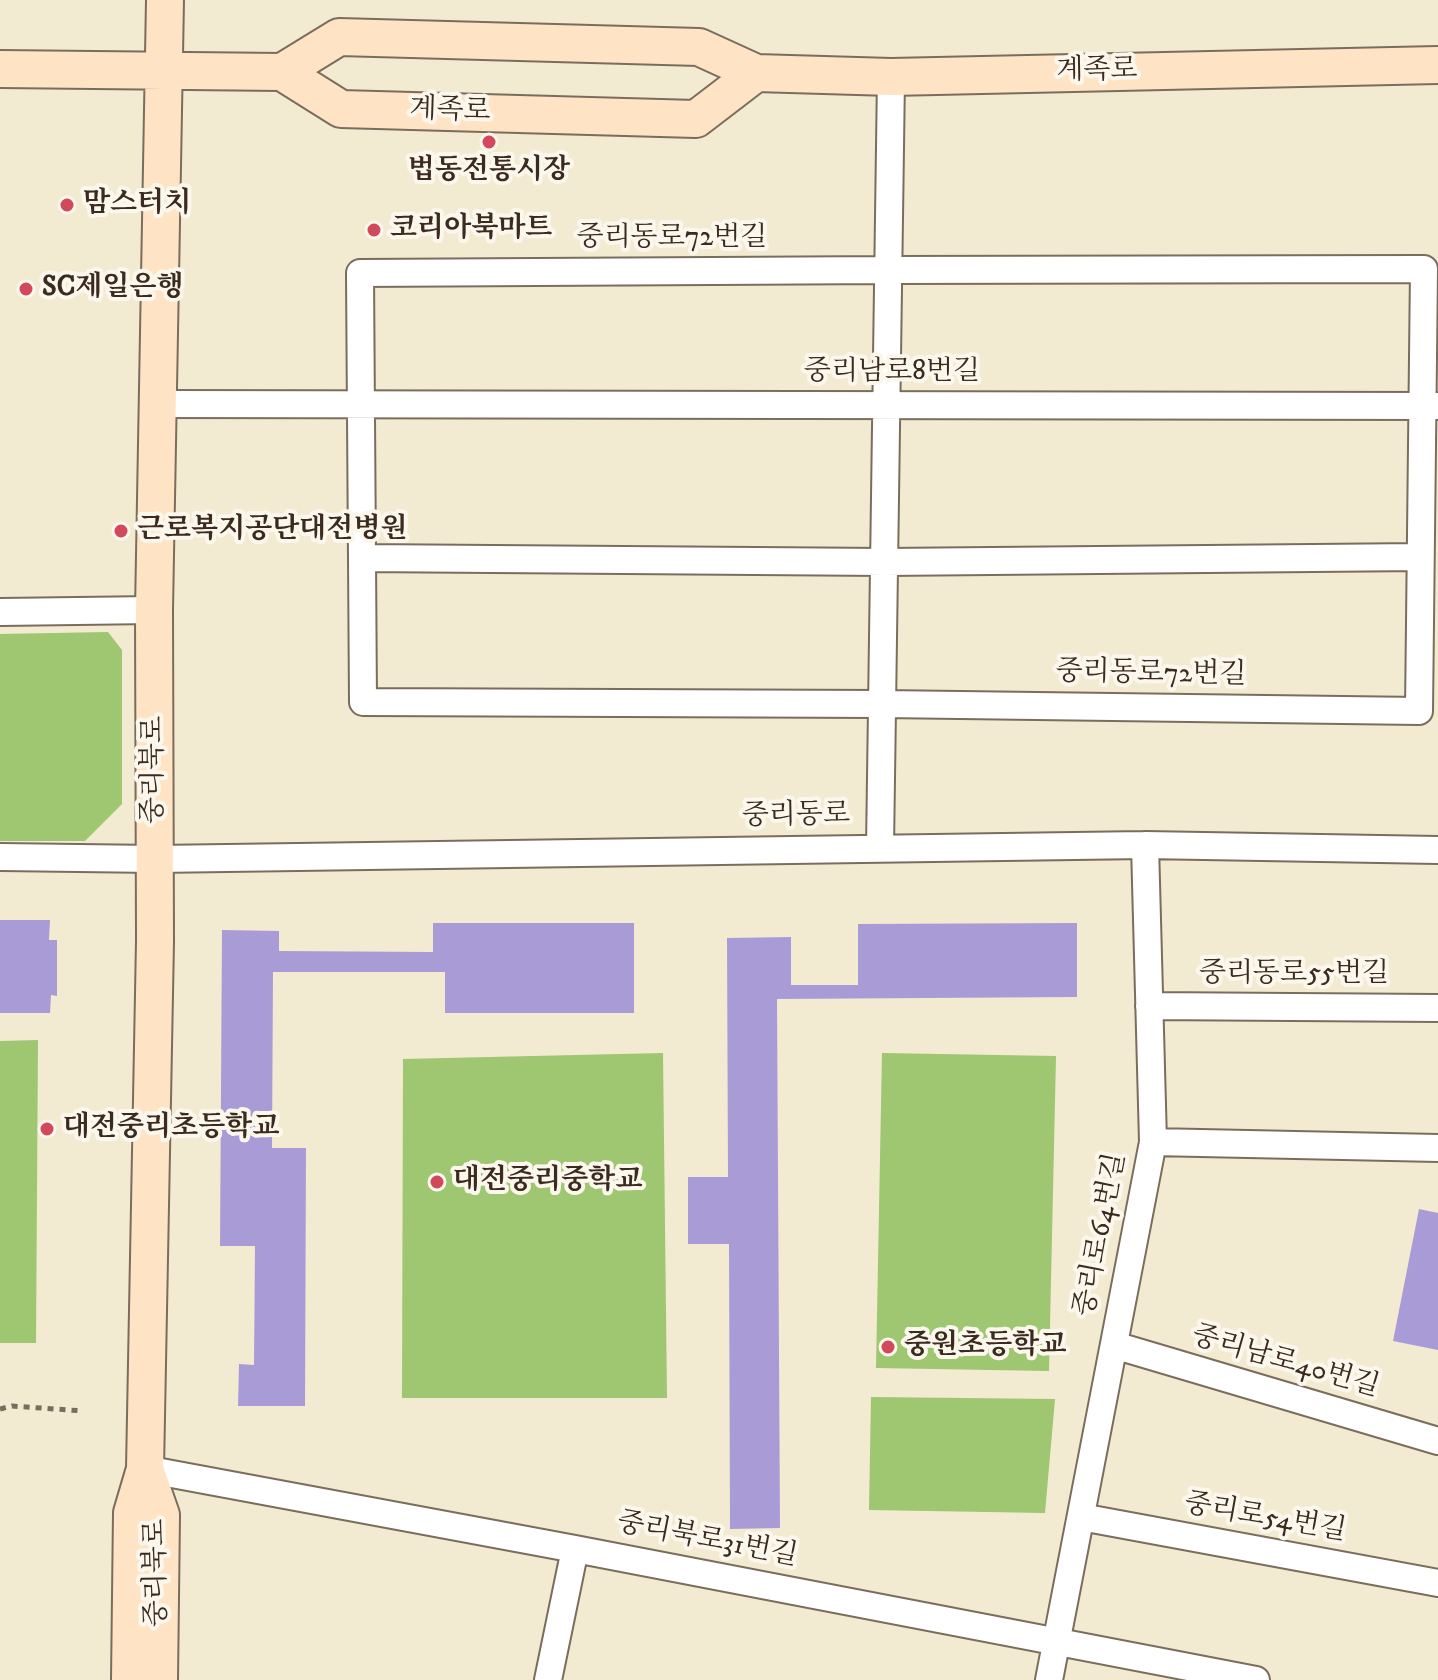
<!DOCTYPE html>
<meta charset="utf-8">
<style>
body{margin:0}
canvas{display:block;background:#f2ead1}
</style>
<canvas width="1438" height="1680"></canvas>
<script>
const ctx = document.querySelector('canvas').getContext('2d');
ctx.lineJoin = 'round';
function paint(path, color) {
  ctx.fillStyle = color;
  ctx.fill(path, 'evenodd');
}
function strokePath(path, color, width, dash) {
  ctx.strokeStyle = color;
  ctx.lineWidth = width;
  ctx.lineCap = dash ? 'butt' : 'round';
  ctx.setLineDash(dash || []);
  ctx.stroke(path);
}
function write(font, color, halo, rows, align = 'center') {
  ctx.font = font + ' "IM FELL DW Pica","Noto Serif KR",serif';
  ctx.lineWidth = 8;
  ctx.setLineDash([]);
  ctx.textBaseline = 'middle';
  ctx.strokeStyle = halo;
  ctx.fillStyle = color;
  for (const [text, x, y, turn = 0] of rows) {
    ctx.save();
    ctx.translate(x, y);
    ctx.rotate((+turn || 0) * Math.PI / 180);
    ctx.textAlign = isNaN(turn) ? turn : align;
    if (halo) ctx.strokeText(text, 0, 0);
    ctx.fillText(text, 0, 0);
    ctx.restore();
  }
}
paint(new Path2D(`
 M108,632l14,18v154l-37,37h-85v-207z
 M38,1040l-2,303h-36v-302z
 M663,1053l4,345h-265l1,-339z
 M882,1053l174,3 -7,315 -173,-3z
 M871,1397l184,2 -10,114 -176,-3z`), '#9fc671');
paint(new Path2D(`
 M0,920h50l-1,20h8v56l-6,-1 -1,18h-50z
 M433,923h201v90h-189v-41h-172l-1,176h34l-1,258h-67l1,-42 15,1 1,-119h-35l2,-316 57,1v20l154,1z
 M1077,923v74l-300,2 3,529 -50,1 -1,-285h-41v-67h40l-1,-239 64,-1v48h67v-61z
 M1419,1209l19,4v137l-45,-9z`), '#a99cd6');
const street = new Path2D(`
 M1424,269l-5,442 -536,-7 -520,-2 -3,-429 529,-3z
 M157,404l1281,2
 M362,558l523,4 535,-5
 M0,612l154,-2
 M880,848l11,-771
 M0,857l156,2 989,-14 293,5
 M1149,1006l289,2
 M1153,1142l285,6
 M1114,1345l324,96
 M145,1469l430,80 681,131
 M1081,1517l357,66
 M548,1680l27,-131
 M1049,1680l104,-538 -8,-297`);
const secondary = new Path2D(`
 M0,69l282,3 59,37 355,10 60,-46
 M282,72l57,-35 360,10 57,26 135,4 547,-12
 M145,1469l16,46 -2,165
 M130,1680l2,-167 13,-44 10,-528 -1,-331 11,-610`);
strokePath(street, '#7b6d5d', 30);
strokePath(secondary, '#7b6d5d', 40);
strokePath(new Path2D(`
 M0,1409l12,-3 71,5`), '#7b6d5d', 5, [6, 6]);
strokePath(street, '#fff', 26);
strokePath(secondary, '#fee4c5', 36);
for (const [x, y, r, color] of [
 [489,142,8,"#d1495b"],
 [67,205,8,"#d1495b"],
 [374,230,8,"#d1495b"],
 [26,289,8,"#d1495b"],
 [121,531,8,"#d1495b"],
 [47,1129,8,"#d1495b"],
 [437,1182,8,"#d1495b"],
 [888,1347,8,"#d1495b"]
]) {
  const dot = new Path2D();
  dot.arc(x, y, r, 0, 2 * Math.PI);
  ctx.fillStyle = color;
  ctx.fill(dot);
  strokePath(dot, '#fbf7ec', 3);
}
write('28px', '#3b2a1e', '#fbf7ec', [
 ["계족로",1097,72,-1],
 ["계족로",450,112,2],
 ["중리동로72번길",672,239],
 ["중리남로8번길",892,373],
 ["중리동로72번길",1151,675,1],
 ["중리북로",155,770,-90],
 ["중리동로",796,817,-1],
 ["중리동로55번길",1294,975],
 ["중리로64번길",1102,1235,-79],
 ["중리남로40번길",1285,1363,16],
 ["중리로54번길",1265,1519,10],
 ["중리북로31번길",707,1541,11],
 ["중리북로",158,1573,-91]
]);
write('bold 28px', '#3b2a1e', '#fbf7ec', [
 ["법동전통시장",489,172,"center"],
 ["맘스터치",83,205],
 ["코리아북마트",390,230],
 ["SC제일은행",42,289],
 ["근로복지공단대전병원",137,531],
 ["대전중리초등학교",63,1129],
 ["대전중리중학교",453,1182],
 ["중원초등학교",904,1347]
], 'left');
</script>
